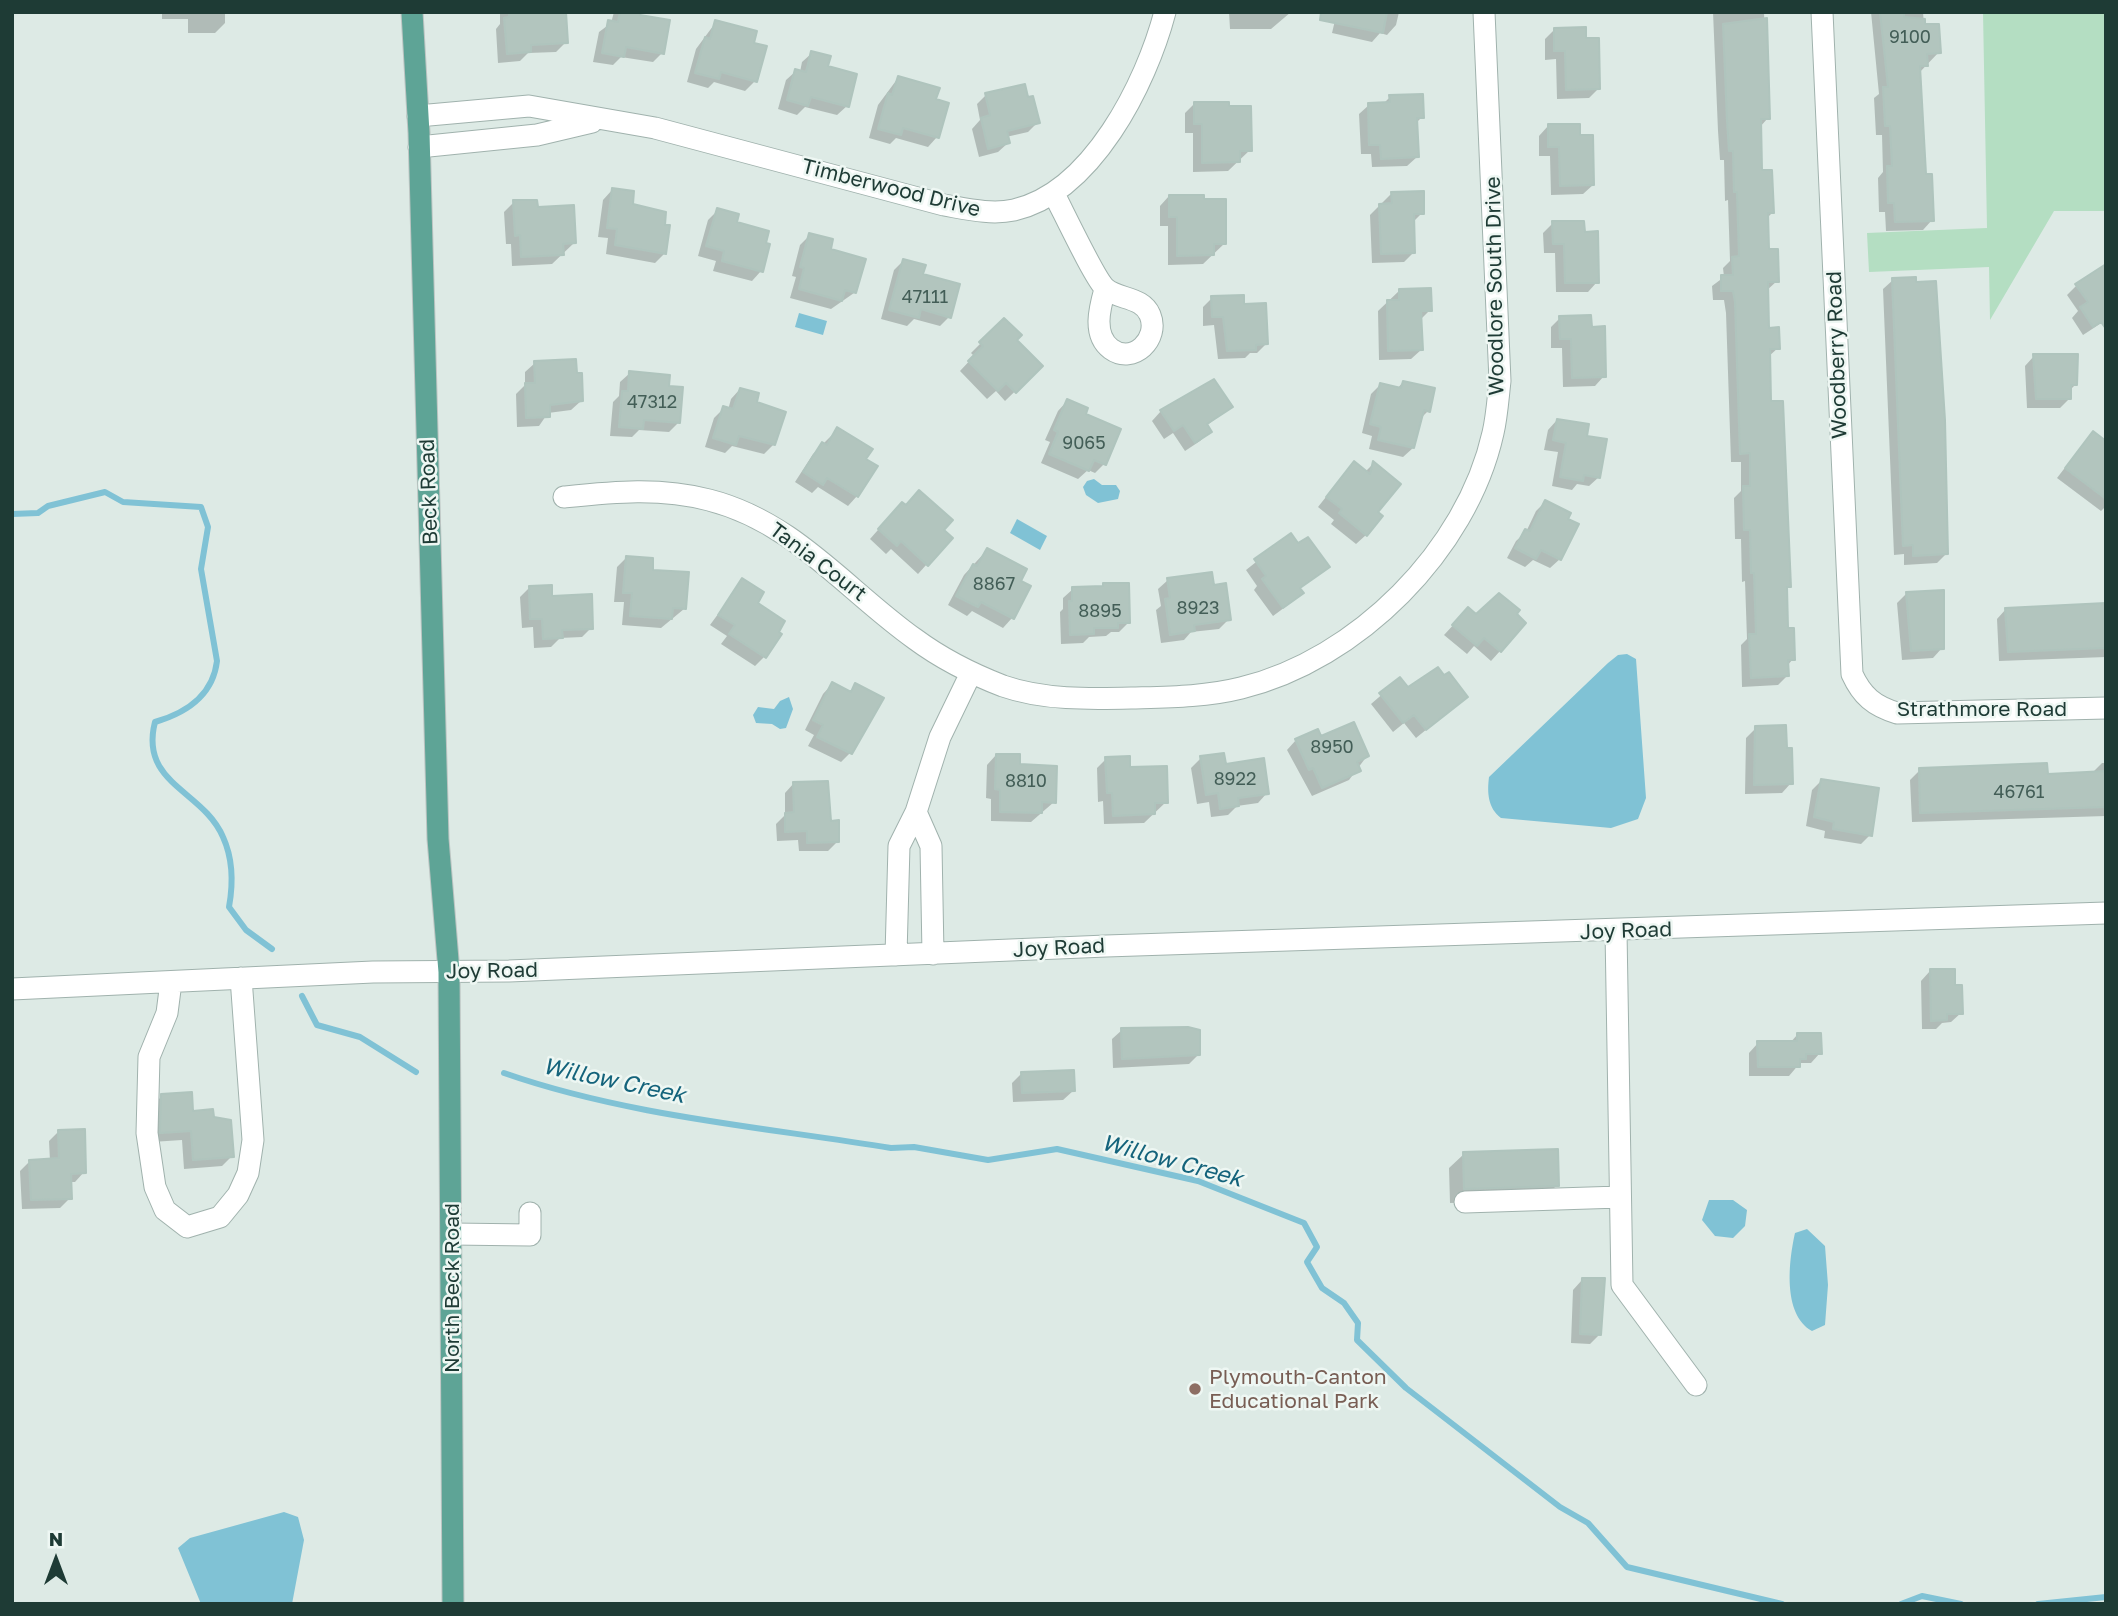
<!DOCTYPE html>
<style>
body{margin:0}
#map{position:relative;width:2118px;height:1616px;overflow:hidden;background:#ddeae5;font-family:"Golos Text",sans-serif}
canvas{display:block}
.frame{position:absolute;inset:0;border:14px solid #1e3b35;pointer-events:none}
.north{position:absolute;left:21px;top:1525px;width:70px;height:70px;-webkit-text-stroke:5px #eef7f3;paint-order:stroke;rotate:0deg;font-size:19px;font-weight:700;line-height:28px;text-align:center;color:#1e3b35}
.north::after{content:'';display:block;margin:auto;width:24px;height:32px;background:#1e3b35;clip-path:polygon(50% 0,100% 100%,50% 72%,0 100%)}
</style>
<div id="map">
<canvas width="2118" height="1616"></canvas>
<div class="frame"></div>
<div class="north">N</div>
</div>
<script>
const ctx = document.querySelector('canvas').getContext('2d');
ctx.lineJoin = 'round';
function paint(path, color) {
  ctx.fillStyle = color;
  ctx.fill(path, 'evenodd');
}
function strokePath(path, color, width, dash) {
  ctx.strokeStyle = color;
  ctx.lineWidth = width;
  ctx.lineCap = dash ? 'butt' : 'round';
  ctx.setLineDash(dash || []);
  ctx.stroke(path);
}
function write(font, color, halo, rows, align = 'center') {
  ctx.font = font + ' "Golos Text",sans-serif';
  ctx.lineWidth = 5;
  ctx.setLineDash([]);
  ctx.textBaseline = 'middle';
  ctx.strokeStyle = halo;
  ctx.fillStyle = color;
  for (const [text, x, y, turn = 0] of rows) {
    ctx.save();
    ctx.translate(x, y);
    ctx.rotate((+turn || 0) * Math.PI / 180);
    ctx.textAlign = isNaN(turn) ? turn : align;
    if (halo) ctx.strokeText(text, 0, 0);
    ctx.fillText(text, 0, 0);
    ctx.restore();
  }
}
paint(new Path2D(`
 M1983,12h123v199h-52l-64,109 -1,-53 -120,5 -2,-39 120,-5z`), '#b4dec2');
paint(new Path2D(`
 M799,313l28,8 -4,14 -28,-8z
 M1094,479l8,6h14l4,6 -2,8 -20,4 -12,-8 -3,-8 4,-6z
 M1017,519l30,17 -7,14 -30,-17z
 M1627,654l9,5 10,139 -8,21 -27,9 -110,-10c-13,-10 -14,-25 -12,-41l119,-114 10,-8z
 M789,697l4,12 -7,19 -6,1 -8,-5 -16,-1 -3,-8 5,-8 16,2 6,-8z
 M1709,1200h24l14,10 -2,16 -12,12 -18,-2 -13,-16z
 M1807,1229l18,17 3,39 -3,40 -13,6c-30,-17 -23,-71 -17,-98z
 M284,1512l14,5 6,23 -12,64h-91l-23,-56 12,-10z`), '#80c2d5');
paint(new Path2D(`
 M162,12h63v11l-10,10h-27v-14h-26z
 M500,12h64l2,30 -10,10 -28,1 -8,8 -22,2 -2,-34 4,-5z
 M614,12h25l-1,4 24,37 -9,9 -32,-5 -8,8 -20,-3 6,-30 12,-9z
 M1229,12h62l-20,17h-41z
 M1337,12h62l-3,13 -9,10 -7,-2 -8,9 -40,-9z
 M1713,12h51l4,106 -9,10 1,44 12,41 -5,5 1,33 9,30 -11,10 1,38 11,19 -10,9 2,46 19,183 -3,4 1,40 6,29 -6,7v10l-9,9 -36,2 -1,-42 6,-6 -2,-58 -3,1 -1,-43h-6l-1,-41 7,-7v-29h-10l-5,-149 -2,-13h-11l-1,-14 12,-9 -1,-9 7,-7 -2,-61 -3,1 -1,-41h-4l-2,-29z
 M1871,12h52l1,14 15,26 -20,21 5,103 8,44 -9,10 -37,1 -1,-19h-6l-1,-34 5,-6 -1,-37h-6l-2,-37 5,-4z
 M716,22l36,22 3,37 -10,10 -31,-9 -6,6 -21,-6 9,-33z
 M1554,30l31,10 14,48 -10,10 -32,1 -1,-40 -11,1v-21z
 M812,53l14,14 21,39 -10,9 -32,-8 -8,8 -19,-6 8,-29 10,-9 4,1 2,-10z
 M898,78l36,22 3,37 -9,10 -32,-9 -6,6 -21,-6 9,-33z
 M986,95l52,27 -10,10 -22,5 2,6 -10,9 -19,5 -7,-28 8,-9 -3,-16z
 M1390,97l32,20 -7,7 2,33 -10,9 -35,1 -1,-13h-10l-2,-40 10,-9 14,-1z
 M1195,103l55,47 -22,21 -35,1v-39h-8v-20z
 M1548,126l45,59 -10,9 -32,1 -1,-39h-11v-20z
 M612,190l51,36 1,28 -9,9 -49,-9 2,-16 -10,-1 5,-37z
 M1392,193l30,20 -10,10 1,30 -9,9 -32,1 -2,-48z
 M1169,196l56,47 -22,21 -35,1v-39h-8v-20z
 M514,202l22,6 38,35 -22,21 -40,2 -1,-22h-5l-2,-32z
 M718,210l17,13 26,48 -9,10 -39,-10 3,-10 -18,-5 10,-36z
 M1553,223l44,59 -9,10h-32l-1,-39h-11l-1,-20z
 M810,235l19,15 25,43 -23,16 -41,-11 6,-21 -4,-1 8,-31z
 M903,261l18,14 28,42 -9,9 -26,-7 -7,7 -26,-7 13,-49z
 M1893,280l53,274 -9,9 -33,2v-11l-10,1 -11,-266z
 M2077,285l29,35 -23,15 -11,-17 6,-7 -11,-16z
 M1400,290l30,20 -10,10 1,30 -10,9 -32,1 -1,-49z
 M1212,298l31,7 23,39 -9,9h-7l-5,5 -27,1 -4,-34 -11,1v-19z
 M1560,318l30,10 14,48 -9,10 -32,1 -1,-39h-11v-21z
 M1004,320l11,19 26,27 -36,35 -9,-10 -9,8 -27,-28 14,-15 -3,-3z
 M2034,356l42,28 -7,7v8l-9,9h-33l-2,-42z
 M535,363l46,38 -10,9 -23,3 -9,13 -22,1 -1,-33 9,-9v-13z
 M630,373l38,14 10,36 -9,9 -30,-2 -7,7 -22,-1 3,-34 6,-6 1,-14z
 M1403,382l25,29 -9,9 -6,28 -10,9 -34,-8 3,-13 -10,-3 9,-39 9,-9 17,4z
 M740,389l14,15 20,40 -10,10 -32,-8 -7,7 -20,-6 9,-29 10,-10 4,2 3,-11z
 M1067,401l16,14 21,49 -9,9 -7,-3 -10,9 -37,-16 9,-21 -5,-2 13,-29z
 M1231,407l-25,19 4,6 -10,9 -15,10 -12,-18 -9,6 -12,-18 9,-10z
 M1557,420l27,17 15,40 -10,9 -12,-2 -5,6 -20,-4 6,-34 -14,-2 4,-20z
 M838,429l26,30 -7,37 -9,10 -30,-19 -6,6 -17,-11 18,-28z
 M2084,443l22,16v47l-5,5 -44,-33z
 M1373,464l2,49 -9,22 -10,9 -25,-20 3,-4 -16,-13 27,-34 20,-1z
 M1545,502l15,57 -10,9 -17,-8 -8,7 -18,-9 9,-17 10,-9 10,-21z
 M892,514l50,16 -15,34 -9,10 -27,-25 -5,5 -16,-15z
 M1290,535l8,11 29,20 -28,23 2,4 -9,9 -19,14 -19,-26 3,-4 -11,-16z
 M987,550l32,32 10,5 -17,31 -9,10 -31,-17 -5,5 -19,-11 16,-30z
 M626,558l25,14 33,37 -23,19 -39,-3 2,-23h-10l3,-35z
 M743,580l12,23 9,54 -9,9 -34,-22 6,-8 -17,-11z
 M1168,580l45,7 16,32 -10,10 -28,3 -7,8 -23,3 -5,-33 5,-4 -3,-17z
 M530,587l20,10 41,31 -9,9 -22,1 -9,9 -17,1 -1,-21 -11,1 -2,-31z
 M1073,589l56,33 -10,10h-8l-5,4 -17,1 -6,6 -22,1 -1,-32 3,-3v-11z
 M1906,594l36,54 -9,10 -31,2 -5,-57z
 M2106,605v52l-107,4 -2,-42 9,-10z
 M1468,609l32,42 -9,10 -17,-15 -7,8 -23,-19z
 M1400,679l8,11 58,7 -50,41 -12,-15 -11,9 -22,-28z
 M832,684l17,8 7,-7 -6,68 -9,9 -33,-16 6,-11 -9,-5 18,-36z
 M1756,728l29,22 6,33 -9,10 -37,1 1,-56z
 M1320,739l47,17 -18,24 -37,16 -25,-46 9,-10z
 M996,755l22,11 36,36 -23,20 -40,-1v-22l-5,-1 1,-33z
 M1201,758l23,8 43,27 -9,10 -21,3 -9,9 -17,2 -2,-15 -12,2 -6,-36z
 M1106,759l23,10 37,33 -22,21 -40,1 -1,-23 -5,1 -1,-34z
 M2102,763h4v53l-194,6 -2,-42 10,-10 126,5 46,-2z
 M1821,781l49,54 -9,9 -37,-6 1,-7 -19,-5 6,-36z
 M794,783l35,39 9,19 -10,10h-29l-1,-11 -21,1 -1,-17 9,-9v-22z
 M1930,971l24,16 7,26 -10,9 -9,1 -6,6h-14l-1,-48z
 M1122,1030l77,24 -10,10 -76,4 -1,-29z
 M1797,1035l23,18 -9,10h-11l-11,13h-40v-23l9,-10h32z
 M1022,1073l51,18 -10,9 -50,2 -1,-19z
 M162,1096l29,17 21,6 20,37 -10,10 -38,3 -2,-29 -30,2v-36z
 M59,1131l25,41 -9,10h-6l1,16 -10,10 -38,1 -2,-38 10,-10h20l-1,-20z
 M1464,1154l93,31 -15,15 -92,3 -1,-35z
 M1582,1280l17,55 -9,9 -19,-1 2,-53z`), '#0003');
strokePath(new Path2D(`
 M12,514l26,-1 10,-7 57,-14 18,10 78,5 7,20 -7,42 16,92c-4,34 -31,52 -62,61 -16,62 48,68 68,115 10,22 10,48 6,70l17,23 26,19
 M302,996l15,29 43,12 56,35
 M504,1073c123,43 259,54 387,75l23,-1 74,13 69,-11 141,32 106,42 13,24 -10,15 15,26 22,15 14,20 -1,17 49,48 154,119 28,16 39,44 155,37
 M1901,1604l21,-8 39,8
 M2038,1604l68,-7`), '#80c2d5', 6);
const building = new Path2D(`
 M509,12h57l2,31 -37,2v7l-24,2 -3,-36 5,-1z
 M620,12h21l-1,3 30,5 -6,34 -38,-7 -2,10 -22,-4 6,-33 10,2z
 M1321,12h66l-4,21 -63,-13z
 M1880,12h24v5l21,2v5h14l2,29 -14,1 1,12h-8l6,108h6l2,47 -39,1 -1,-19h-6l-1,-37h5l-2,-40h-5l-2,-39h5z
 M1767,18l3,101h-9l1,51h10l2,43h-6l1,36h9l1,33h-11l1,46 10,-1 1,22h-10l1,52h12l8,186h-4l1,41h6l1,32h-7l1,16 -38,2 -2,-44h7l-2,-61h-3l-1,-43h-6l-1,-44h7v-33l-10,1 -5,-152 -2,-11h-12v-16h12l-1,-18 7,-1 -2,-64h-3l-1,-41h-4l-2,-31 -4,-96z
 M715,20l42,11 -3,12 13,3 -10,36 -36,-10 -2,7 -24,-6 10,-36 5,2z
 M1586,27v11h13l1,51 -34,1 -1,-39h-11v-23z
 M811,51l20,5 -3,10 29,8 -8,33 -38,-10 -3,9 -21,-6 8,-31 11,3z
 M898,76l42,12 -4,11 13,4 -10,35 -36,-10 -2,7 -23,-6 10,-36 4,2z
 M1025,84l3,13 5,-1 7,27 -33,8 3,12 -22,6 -7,-31 9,-3 -5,-22z
 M1423,94l1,24h-7l2,39 -38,2 -1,-14h-11l-1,-42 22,-1 -1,-7z
 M1194,102h35v4h22l1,45h-12v11l-38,1v-39h-8z
 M1548,124h32v11h13l1,50 -34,1 -1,-39h-11z
 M612,188l22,3 -1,13 33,8 -1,13h5l-4,29 -51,-9 2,-16 -10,-1z
 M1424,191v23h-10l1,39 -34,1 -2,-50 13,-1 -1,-11z
 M1169,195h35v4h22v45h-12v11l-37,1v-39h-8z
 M513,200h24l1,7 36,-2 2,38 -13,1 1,11 -43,2 -1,-22 -5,1z
 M717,208l22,6 -2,8 32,9 -3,12 4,1 -7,28 -41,-11 2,-10 -18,-5z
 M1552,221h32l1,11 13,-1 1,52h-34l-1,-39h-11z
 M809,233l24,6 -2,10 35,10 -10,34 -11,-3 -3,11 -43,-12 5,-21 -4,-1z
 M903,259l23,6 -3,9 37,10 -9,34 -30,-9 -2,9 -30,-8z
 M2106,264v65l-5,-7 -8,5 -13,-20 8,-5 -13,-18z
 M1916,277v5l20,-1 9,139 3,134 -35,2v-11l-10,1 -11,-268z
 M1431,288l1,23h-11l2,39 -35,1 -1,-51h12v-11z
 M1244,295v9l22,-1 2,41 -12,1v5l-29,1 -4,-34h-11l-1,-21z
 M1591,315l1,12 13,-1 1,51 -34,1 -1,-39h-11l-1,-23z
 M1004,318l18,17 -5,5 26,26 -27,27 -10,-10 -8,8 -30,-30 15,-15 -4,-4z
 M2033,354h45l-1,31h-6v14h-35z
 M576,359l1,14h5l1,28 -33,4v12l-24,1 -1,-35h10l-1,-22z
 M629,371l41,4 -1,11 14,1 -3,36 -36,-3 -1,9 -24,-2 3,-36h6z
 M1214,379l19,28 -26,17 5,8 -17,11 -12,-18 -9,6 -14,-21z
 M1403,381l32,7 -5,24 -6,-2 -10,38 -36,-8 3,-13 -11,-3 10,-41 21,5z
 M740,388l19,5 -2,9 29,10 -11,33 -36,-9 -3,9 -23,-7 10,-32 10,3z
 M1067,399l21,9 -2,6 35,15 -15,36 -12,-5 -5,11 -40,-17 9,-22 -4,-2z
 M1557,419l32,5 -2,12 20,3 -7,39 -16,-3 -1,6 -23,-4 6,-34 -13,-3z
 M837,427l36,22 -7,10 12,7 -20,31 -31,-19 -4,7 -20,-13 19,-30 5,3z
 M2093,431l13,10v58l-41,-31z
 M1354,461l16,13 3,-13 28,23 -23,28 5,4 -16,20 -28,-23 3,-4 -16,-12z
 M919,490l34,30 -9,10 9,8 -25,28 -27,-25 -4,5 -19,-17 24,-27 4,3z
 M1545,500l26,13 -3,6 11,5 -18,36 -20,-10 -5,9 -21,-11 10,-19 5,2z
 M1291,533l7,10 10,-6 22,30 -30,21 4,5 -21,15 -21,-29 4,-3 -12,-17z
 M987,548l40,21 -6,12 10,5 -17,33 -33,-17 -3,5 -22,-11 17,-32 4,2z
 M626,556l27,2v12l36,2 -3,37 -13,-1 -1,11 -42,-3 2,-23h-9z
 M1212,572l2,13 12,-2 5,37 -37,5 1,6 -25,4 -5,-36 5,-1 -3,-20z
 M742,578l22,14 -6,11 27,18 -6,11 3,2 -16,24 -37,-24 6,-9 -17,-10z
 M1103,583h26l1,40h-12v5h-24v6l-24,1 -1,-34h3v-14l31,-1z
 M552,585v11l40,-2 1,35 -31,1 1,8 -20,1 -1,-20h-12l-1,-33z
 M1944,590v59l-33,2 -5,-59z
 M1499,593l21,17 -3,4 9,9 -25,29 -17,-14 -7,8 -25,-21 16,-18 8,7z
 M2106,603l-1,45 -97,4 -3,-44z
 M1438,667l6,8 5,-3 19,25 -42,33 -12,-15 -11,8 -24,-30 21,-16 8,10z
 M832,682l19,10 4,-9 29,15 -32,56 -35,-17 6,-12 -10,-5z
 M1354,722l15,34 -12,6 4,9 -39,17 -9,-20 -4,2 -14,-31 23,-10 3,7z
 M1786,725l1,23h5l1,36 -39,1 1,-59z
 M1224,753l2,11 38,-6 5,36 -31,4 1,8 -19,3 -2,-16 -12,2 -6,-39z
 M996,754h24v10l37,2 -1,37 -14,-1v11l-42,-1v-22l-5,-1z
 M1130,756v11l37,-1 1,37h-13v11l-42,2 -1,-23h-5l-2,-36z
 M2047,763l1,11 58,-3v36l-186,6 -1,-45z
 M1821,779l58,9 -7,48 -39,-7 1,-7 -20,-5z
 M828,781l3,40 8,-1v22l-32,1v-12l-22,1v-19l9,-1 -1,-30z
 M1930,969h25v16h7l1,29h-16v6l-16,1z
 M1188,1027l12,3v25l-78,4 -1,-31z
 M1797,1033h24l1,21h-16v5h-6v8h-42l-1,-26h40z
 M1074,1070l1,21 -53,2 -1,-21z
 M192,1092l1,19 20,-2 1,8 17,3 3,37 -41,3 -2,-29 -31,2 1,-39z
 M85,1129l1,44 -15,1 1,25 -41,1 -2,-40 30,-2 -1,-28z
 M1558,1149l1,37 -95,3 -1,-37z
 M1582,1278h23l-4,57 -21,-1z`);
paint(building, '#b2c5be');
strokePath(building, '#afc4bd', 2);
const minor = new Path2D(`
 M1822,12l30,662c10,22 22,32 45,39l209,-5
 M418,116l111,-10 126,22 289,77c23,4 47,10 70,5 78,-18 132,-126 151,-198
 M419,147l118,-12 55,-13
 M1054,194c9,17 41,85 51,94 13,12 37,8 45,27 10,24 -17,50 -39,34 -19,-14 -11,-42 -6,-60
 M564,497c49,-5 96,-10 145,3 86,22 137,90 206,139 27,20 57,35 88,47 40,14 86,13 128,12 37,-1 74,-1 110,-10 116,-28 226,-138 252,-255 4,-17 5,-35 7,-52l-16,-369
 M916,812l15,34 2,108
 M1616,931l6,354 74,100
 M896,955l3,-109 17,-34 24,-75 31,-64
 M171,982l-4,31 -18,44 -2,76 8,54 10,23 22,17 33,-10 18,-22 10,-22 5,-33 -12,-162
 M12,989l361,-17 136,-1 597,-25 1000,-33
 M1465,1202l155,-5
 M452,1234l78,1v-22`);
const major = new Path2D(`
 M412,12l7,121 19,706 11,133 4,632`);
strokePath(minor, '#a0b2ad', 23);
strokePath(major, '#bcc4c2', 23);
strokePath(minor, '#fff', 21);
strokePath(major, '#5ea496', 21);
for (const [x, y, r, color] of [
 [1195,1389,7,"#8d6e63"]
]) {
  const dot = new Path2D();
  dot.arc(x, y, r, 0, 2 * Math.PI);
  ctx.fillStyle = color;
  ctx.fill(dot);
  strokePath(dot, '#eef7f3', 2.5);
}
write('18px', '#435e57', null, [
 ["9100",1910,37],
 ["47111",925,297],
 ["47312",652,402],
 ["9065",1084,443],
 ["8867",994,584],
 ["8923",1198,608],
 ["8895",1100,611],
 ["8950",1332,747],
 ["8922",1235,779],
 ["8810",1026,781],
 ["46761",2019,792]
]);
write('21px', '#1e3b35', '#eef7f3', [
 ["Timberwood Drive",891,188,14],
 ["Woodlore South Drive",1495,286,-91],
 ["Woodberry Road",1837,355,-92],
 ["Beck Road",429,492,-92],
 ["Tania Court",818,562,37],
 ["Strathmore Road",1982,709],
 ["Joy Road",1626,931,-2],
 ["Joy Road",1059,948,-3],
 ["Joy Road",492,971,-1],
 ["North Beck Road",452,1288,-90]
]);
write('21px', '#785e54', '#eef7f3', [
 ["Plymouth-Canton",1209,1377],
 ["Educational Park",1209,1401]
], 'left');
write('italic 23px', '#14637b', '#eef7f3', [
 ["Willow Creek",614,1081,12],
 ["Willow Creek",1172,1161,15]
]);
</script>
